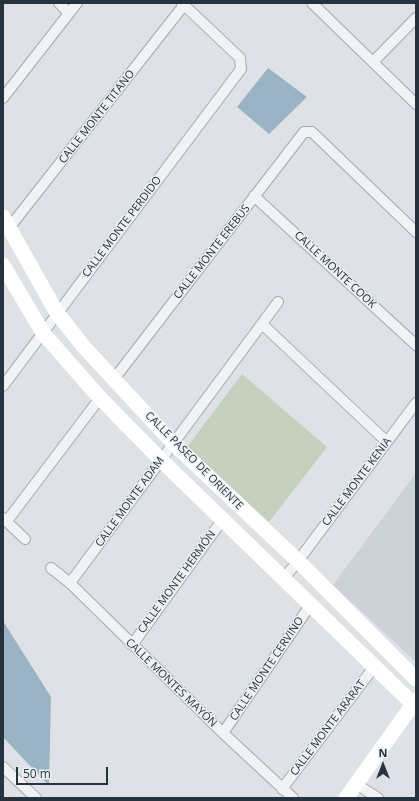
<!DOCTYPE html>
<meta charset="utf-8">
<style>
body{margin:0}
#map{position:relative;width:419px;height:801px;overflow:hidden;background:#dee2e6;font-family:"Open Sans",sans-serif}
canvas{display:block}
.frame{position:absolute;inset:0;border:4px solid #28323c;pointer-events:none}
.north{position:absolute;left:363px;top:745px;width:40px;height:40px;-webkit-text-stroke:3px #edf1f4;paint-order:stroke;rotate:0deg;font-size:11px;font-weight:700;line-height:16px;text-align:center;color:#28323c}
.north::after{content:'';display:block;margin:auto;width:14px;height:18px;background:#28323c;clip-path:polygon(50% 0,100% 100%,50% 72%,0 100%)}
.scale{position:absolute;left:16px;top:767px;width:92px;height:18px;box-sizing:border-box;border:2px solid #28323c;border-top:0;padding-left:5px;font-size:12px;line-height:14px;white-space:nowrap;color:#28323c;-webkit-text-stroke:3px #edf1f4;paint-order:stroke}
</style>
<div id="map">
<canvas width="419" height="801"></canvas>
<div class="frame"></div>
<div class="north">N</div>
<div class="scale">50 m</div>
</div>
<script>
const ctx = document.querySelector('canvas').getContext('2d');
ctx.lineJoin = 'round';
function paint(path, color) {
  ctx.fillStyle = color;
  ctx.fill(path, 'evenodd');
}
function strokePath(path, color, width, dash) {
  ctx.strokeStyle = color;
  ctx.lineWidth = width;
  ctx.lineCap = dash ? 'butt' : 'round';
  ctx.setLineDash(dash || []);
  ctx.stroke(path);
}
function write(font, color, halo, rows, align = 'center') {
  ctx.font = font + ' "Open Sans",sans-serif';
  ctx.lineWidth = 3;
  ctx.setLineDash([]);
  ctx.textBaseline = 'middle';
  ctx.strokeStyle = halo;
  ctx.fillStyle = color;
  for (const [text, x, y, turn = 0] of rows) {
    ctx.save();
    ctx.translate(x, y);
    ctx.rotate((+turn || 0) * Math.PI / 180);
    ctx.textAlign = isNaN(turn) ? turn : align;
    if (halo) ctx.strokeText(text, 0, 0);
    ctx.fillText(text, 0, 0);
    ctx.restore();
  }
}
paint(new Path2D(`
 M416,473v189l-83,-77z`), '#ccd2d8');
paint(new Path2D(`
 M242,374l85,73 -58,75 -82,-75z`), '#c5d0bf');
paint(new Path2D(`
 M268,68l39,29 -38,37 -32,-27z
 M3,621l48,76 -2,89 -46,-49z`), '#9ab4c5');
const street = new Path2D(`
 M59,3l10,10
 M312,3l104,101
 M373,62l43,-44
 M3,98l74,-95
 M254,196l162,149
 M9,228l175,-223
 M262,324l125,118
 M114,379l190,-247h8l104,100
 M3,386l238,-317 -1,-11 -58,-55
 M3,518l22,21
 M7,521l93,-123
 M51,568l19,15 153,150 70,65
 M284,578l14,-17 118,-158
 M70,583l208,-281
 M132,645l91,-126
 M223,733l88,-129
 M3,767l33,31
 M356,784l22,14
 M282,789l92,-122`);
strokePath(street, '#a4aab0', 12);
strokePath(street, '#f0f2f5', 10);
strokePath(new Path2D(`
 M3,217l54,96 27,34 89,96 125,118 118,118
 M3,265l40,68 57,65 61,62 252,244
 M346,798l70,-98`), '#fff', 15);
write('11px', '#28323c', '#edf1f4', [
 ["CALLE MONTE TITANO",97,117,-52],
 ["CALLE MONTE PERDIDO",122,227,-53],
 ["CALLE MONTE EREBUS",212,252,-52],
 ["CALLE MONTE COOK",335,270,43],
 ["CALLE PASEO DE ORIENTE",194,461,45],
 ["CALLE MONTE KENIA",357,482,-53],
 ["CALLE MONTE ADAM",130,502,-54],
 ["CALLE MONTE HERMÓN",177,582,-54],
 ["CALLE MONTE CERVINO",267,669,-56],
 ["CALLE MONTES MAYÓN",171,683,44],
 ["CALLE MONTE ARARAT",328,728,-53]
]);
</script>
